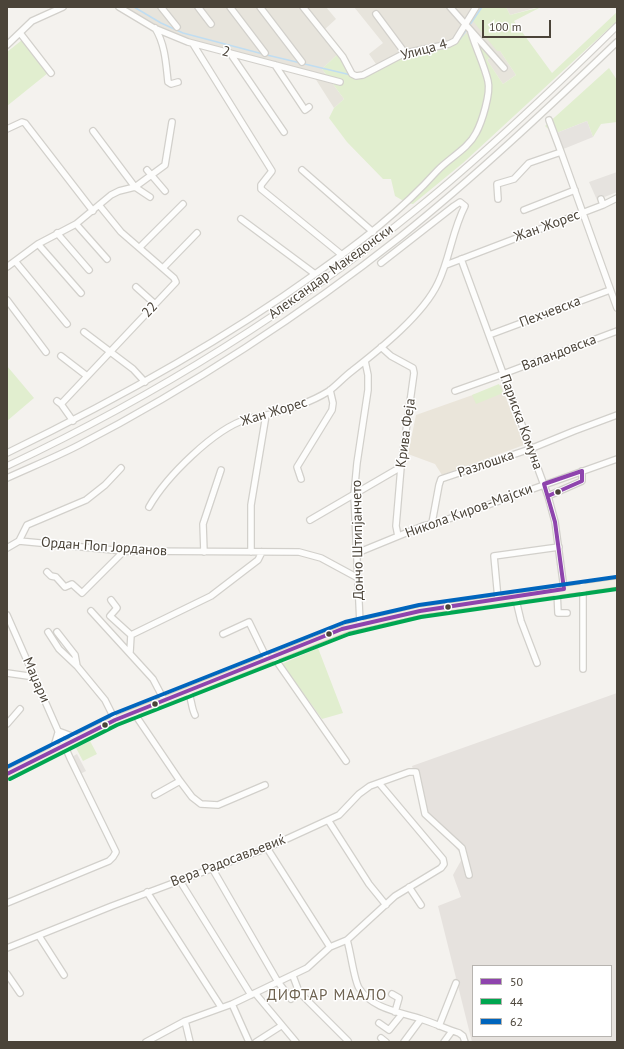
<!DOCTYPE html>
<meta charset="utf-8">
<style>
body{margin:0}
#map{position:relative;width:624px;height:1049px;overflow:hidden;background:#f4f2ee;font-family:"PT Sans",sans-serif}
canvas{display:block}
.frame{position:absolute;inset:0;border:8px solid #4b4439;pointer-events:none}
.legend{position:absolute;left:472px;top:965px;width:140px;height:72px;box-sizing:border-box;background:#fff;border:1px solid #b7b4b0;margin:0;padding:5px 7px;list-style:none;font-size:12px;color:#4b4439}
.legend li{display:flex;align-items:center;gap:8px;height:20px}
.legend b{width:20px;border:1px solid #b7b4b0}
.scale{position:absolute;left:482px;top:20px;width:69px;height:18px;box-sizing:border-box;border:2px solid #4b4439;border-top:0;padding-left:5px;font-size:12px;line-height:14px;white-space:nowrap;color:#4b4439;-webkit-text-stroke:3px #fff;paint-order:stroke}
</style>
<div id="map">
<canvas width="624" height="1049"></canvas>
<div class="frame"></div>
<ul class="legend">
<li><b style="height:5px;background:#8e44ad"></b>50</li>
<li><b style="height:5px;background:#00a651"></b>44</li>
<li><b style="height:5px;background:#0065bd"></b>62</li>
</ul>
<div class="scale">100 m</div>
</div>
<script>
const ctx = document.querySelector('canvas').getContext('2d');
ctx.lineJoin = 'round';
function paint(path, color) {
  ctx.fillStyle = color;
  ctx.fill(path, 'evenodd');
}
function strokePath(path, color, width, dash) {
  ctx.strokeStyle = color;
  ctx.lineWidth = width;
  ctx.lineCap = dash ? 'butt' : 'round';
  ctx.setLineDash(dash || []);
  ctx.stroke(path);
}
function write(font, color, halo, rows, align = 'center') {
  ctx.font = font + ' "PT Sans",sans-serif';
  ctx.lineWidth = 3;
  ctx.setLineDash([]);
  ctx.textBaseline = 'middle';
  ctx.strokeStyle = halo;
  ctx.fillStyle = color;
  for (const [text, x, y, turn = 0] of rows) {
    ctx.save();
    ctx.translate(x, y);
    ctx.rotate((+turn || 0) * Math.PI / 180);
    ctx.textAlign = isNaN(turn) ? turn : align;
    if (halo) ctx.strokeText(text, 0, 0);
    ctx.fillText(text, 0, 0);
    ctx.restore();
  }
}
paint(new Path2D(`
 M121,7h205l10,12 -12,11 16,22 -18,17 22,30 -10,9 -21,-33 -136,-38z
 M354,7h128l-2,3 20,41 16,24 -13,9 -16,-24 6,-5 -31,-18 -8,6 -94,31 16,-10 -7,-10 14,-11z
 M506,7h32l-28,8z`), '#e7e4dc');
paint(new Path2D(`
 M617,693v349h-145l-34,-136 23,-9 -8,-22 10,-18 -40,-51 -11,-40zM473,966h138v70h-138z`), '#e6e2de');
paint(new Path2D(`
 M501,385l23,60 -82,30 -7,-11 -27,-10 8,-39z`), '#eae5da');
paint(new Path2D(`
 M482,7h24l4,8 31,-8 -27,14 38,52 65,-61v9l-154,142 -50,41 -6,-1 -12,-7 -4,-17h-8l-36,-37 -18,-24 5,-10 10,-9 -22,-30 18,-17 18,24 46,-25 17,-5 33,-3 15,-11 24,23 -6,5 16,24 13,-9 -16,-24h-3l-24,-30z
 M22,40l26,33 -41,33v-54z
 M609,68l8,12v42l-16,2 -8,13 -6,-16 -33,13 -9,-8z
 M7,366l27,32 -27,23z
 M499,384l4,9 -27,11 -4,-9z
 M318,648l25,65 -21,6 -40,-55z
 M90,741l7,13 -14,7 -7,-13z`), '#e1eecf');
paint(new Path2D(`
 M587,121l6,16 -32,13 -7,-16z
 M617,172v20l-20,8 -8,-18z
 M77,754l9,17 -8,4 -8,-17z`), '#e6e3df');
strokePath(new Path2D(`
 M134,7l27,16 22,10 80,21
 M469,26l13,-19
 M460,39l7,-10
 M412,49l15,-3
 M267,55l84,20`), '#c0ddf1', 1.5);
const minor = new Path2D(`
 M119,7l35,21 34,14 152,40
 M161,7l16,20
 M198,7l13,17
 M230,7l35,46
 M260,7l42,55
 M303,7l40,50 9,17 4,2 7,-1 42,-22 44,-9 6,-3 21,-34
 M450,7l54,61
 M376,14l29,39
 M155,28c10,16 11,35 13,54l3,2 7,-2
 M20,33l31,40
 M193,44l79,127 -11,14v4l81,66
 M7,45l25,-24 31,-14
 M230,53l54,79
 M275,65l30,45 4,-3
 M549,120l12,32
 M7,129l15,-7 3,1 68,88
 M93,131l42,56 15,10
 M147,170l18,21
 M302,170l71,62
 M498,199l-1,-15 17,-5 15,-16 32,-11 56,156
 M603,205l14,-7
 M524,210l51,-20
 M241,219l74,55
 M76,224l31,35
 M57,233l32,37
 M38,244l43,49
 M140,247l43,-43
 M461,259l87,237 7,26 9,67
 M15,261l52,63
 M446,265l157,-60 -2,-6
 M7,267l31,-23 38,-20 35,-29 8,-4 16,-4 30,-22 7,-43
 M163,268l34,-35
 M136,287l19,17
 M7,300l39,52
 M84,332l49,37 12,13
 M489,335l121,-45
 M381,347l10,9 22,12 1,5 -13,94 -5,59 2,10
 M61,356l26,20
 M455,391l48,-17 114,-43
 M57,401l4,3 115,-122 -2,-4 -53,-46 -22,-27
 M61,404l12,17
 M7,453c107,-52 211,-109 308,-179 44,-31 86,-63 122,-103 12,-13 31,-22 39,-38 6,-11 15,-40 12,-52 -4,-17 -12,-32 -17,-49
 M7,466c146,-69 285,-155 411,-258 70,-57 135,-119 199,-182
 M7,478c24,-11 49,-21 72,-33 110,-57 225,-132 321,-208 76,-61 147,-128 217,-195
 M301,479l-4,-12 35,-57 1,-7 -3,-13
 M548,496l34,-15v-10
 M149,507c17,-30 65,-78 98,-88 6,-2 14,-2 20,-4 22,-6 43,-12 62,-24 8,-6 15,-14 23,-20 28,-22 71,-56 86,-88 12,-25 14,-52 27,-77l-5,-4 -6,4 -73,57
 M310,520l91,-53
 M432,523l7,-38 2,-6 89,-30 44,-18 43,-16
 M19,541l8,-16 59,-25 19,-15 16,-17
 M7,548l12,-7 105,10 175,1 22,6 37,20
 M204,552l-1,-28 18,-54
 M251,552v-47l15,-90
 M357,553l66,-27 17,-4 177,-63
 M47,572l4,4 5,1 9,10 7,-3 10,9 42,-42
 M583,586v83
 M557,590l1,23h9
 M515,596l6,25 16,42
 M498,599l-4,-43 65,-9
 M111,600l6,8 -7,8 21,19 -1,17
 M91,611l62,68 11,21
 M7,615l63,143 46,94 -3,5 -4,4 -102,42
 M360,624l-6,-129 3,-32 11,-73v-15l-3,-14
 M48,632l11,17 18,17
 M57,632l18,23 2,11 28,34 10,20
 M223,634l26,-12 18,37
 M131,635l80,-39 47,-36 4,-8
 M273,656l73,105
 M7,673l28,4
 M188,691c4,9 3,16 7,24
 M134,713l46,68 12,16 9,7 17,1 47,-20
 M7,724l13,-15
 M58,731l19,7
 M53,750l5,-17
 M155,795l25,-14
 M328,820l41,64 17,21
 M267,848l63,99
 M212,868l66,114 13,17
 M180,881l71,114
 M409,887l12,18
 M147,892l74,115
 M39,936l25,39
 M347,940c4,13 7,40 12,48 13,21 41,24 62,31 13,4 25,10 38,14l4,3 2,6
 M7,948l105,-42 155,-58 72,-33 20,-21 11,-8 39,-14h7l9,42 37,34 7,27
 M7,974l13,19
 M293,976l6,16 49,49
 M255,993l41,49
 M392,994l7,4 -4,14
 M232,1004l17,38
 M185,1021l5,21
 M379,1023l10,7 13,-16
 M439,1026l17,-43
 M381,1038l5,4
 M146,1042l39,-21 47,-17 75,-36 23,-21 17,-7 48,-44 46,-28 3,-4 -1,-5 -64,-76
 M256,1042l25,-16
 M404,1042l17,-23
 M444,1042l8,-11`);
const major = new Path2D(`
 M7,774l108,-54 232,-92 73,-17 197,-28`);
strokePath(minor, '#d2d0cb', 8);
strokePath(major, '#d6cebb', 9);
strokePath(minor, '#fdfdfc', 5.5);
strokePath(major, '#f2efe6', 7);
strokePath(new Path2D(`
 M7,774l108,-54 227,-91 78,-18 144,-22 -9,-67 -11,-38 38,-13v10l-34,15`), '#8e44ad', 4);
strokePath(new Path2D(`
 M10,779l107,-54 232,-91 72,-17 196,-28`), '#00a651', 4);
strokePath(new Path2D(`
 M7,767l106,-53 232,-92 74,-17 197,-28`), '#0065bd', 4);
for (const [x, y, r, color] of [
 [558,492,3.5,"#4b4439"],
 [448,607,3.5,"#4b4439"],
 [329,634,3.5,"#4b4439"],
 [155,704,3.5,"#4b4439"],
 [105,725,3.5,"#4b4439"]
]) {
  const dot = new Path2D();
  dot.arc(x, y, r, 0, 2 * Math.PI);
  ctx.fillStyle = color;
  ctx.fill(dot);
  strokePath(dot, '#fff', 1.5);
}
write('14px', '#4b4439', '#fff', [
 ["Улица 4",424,50,-15],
 ["2",226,52,14],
 ["Жан Жорес",547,226,-20],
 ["Александар Македонски",331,272,-36],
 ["22",150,310,-47],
 ["Пехчевска",550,312,-21],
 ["Валандовска",559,353,-21],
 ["Жан Жорес",274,412,-17],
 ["Париска Комуна",521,422,70],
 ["Крива Феја",406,433,-82],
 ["Разлошка",486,464,-19],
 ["Никола Киров-Мајски",469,511,-20],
 ["Дончо Штипјанчето",358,540,-91],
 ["Ордан Поп Јорданов",104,547,4],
 ["Маџари",36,680,66],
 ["Вера Радосављевиќ",228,861,-21]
]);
ctx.letterSpacing = '1px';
write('15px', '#6e6250', '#fff', [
 ["ДИФТАР МААЛО",327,996]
]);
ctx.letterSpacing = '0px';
</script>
